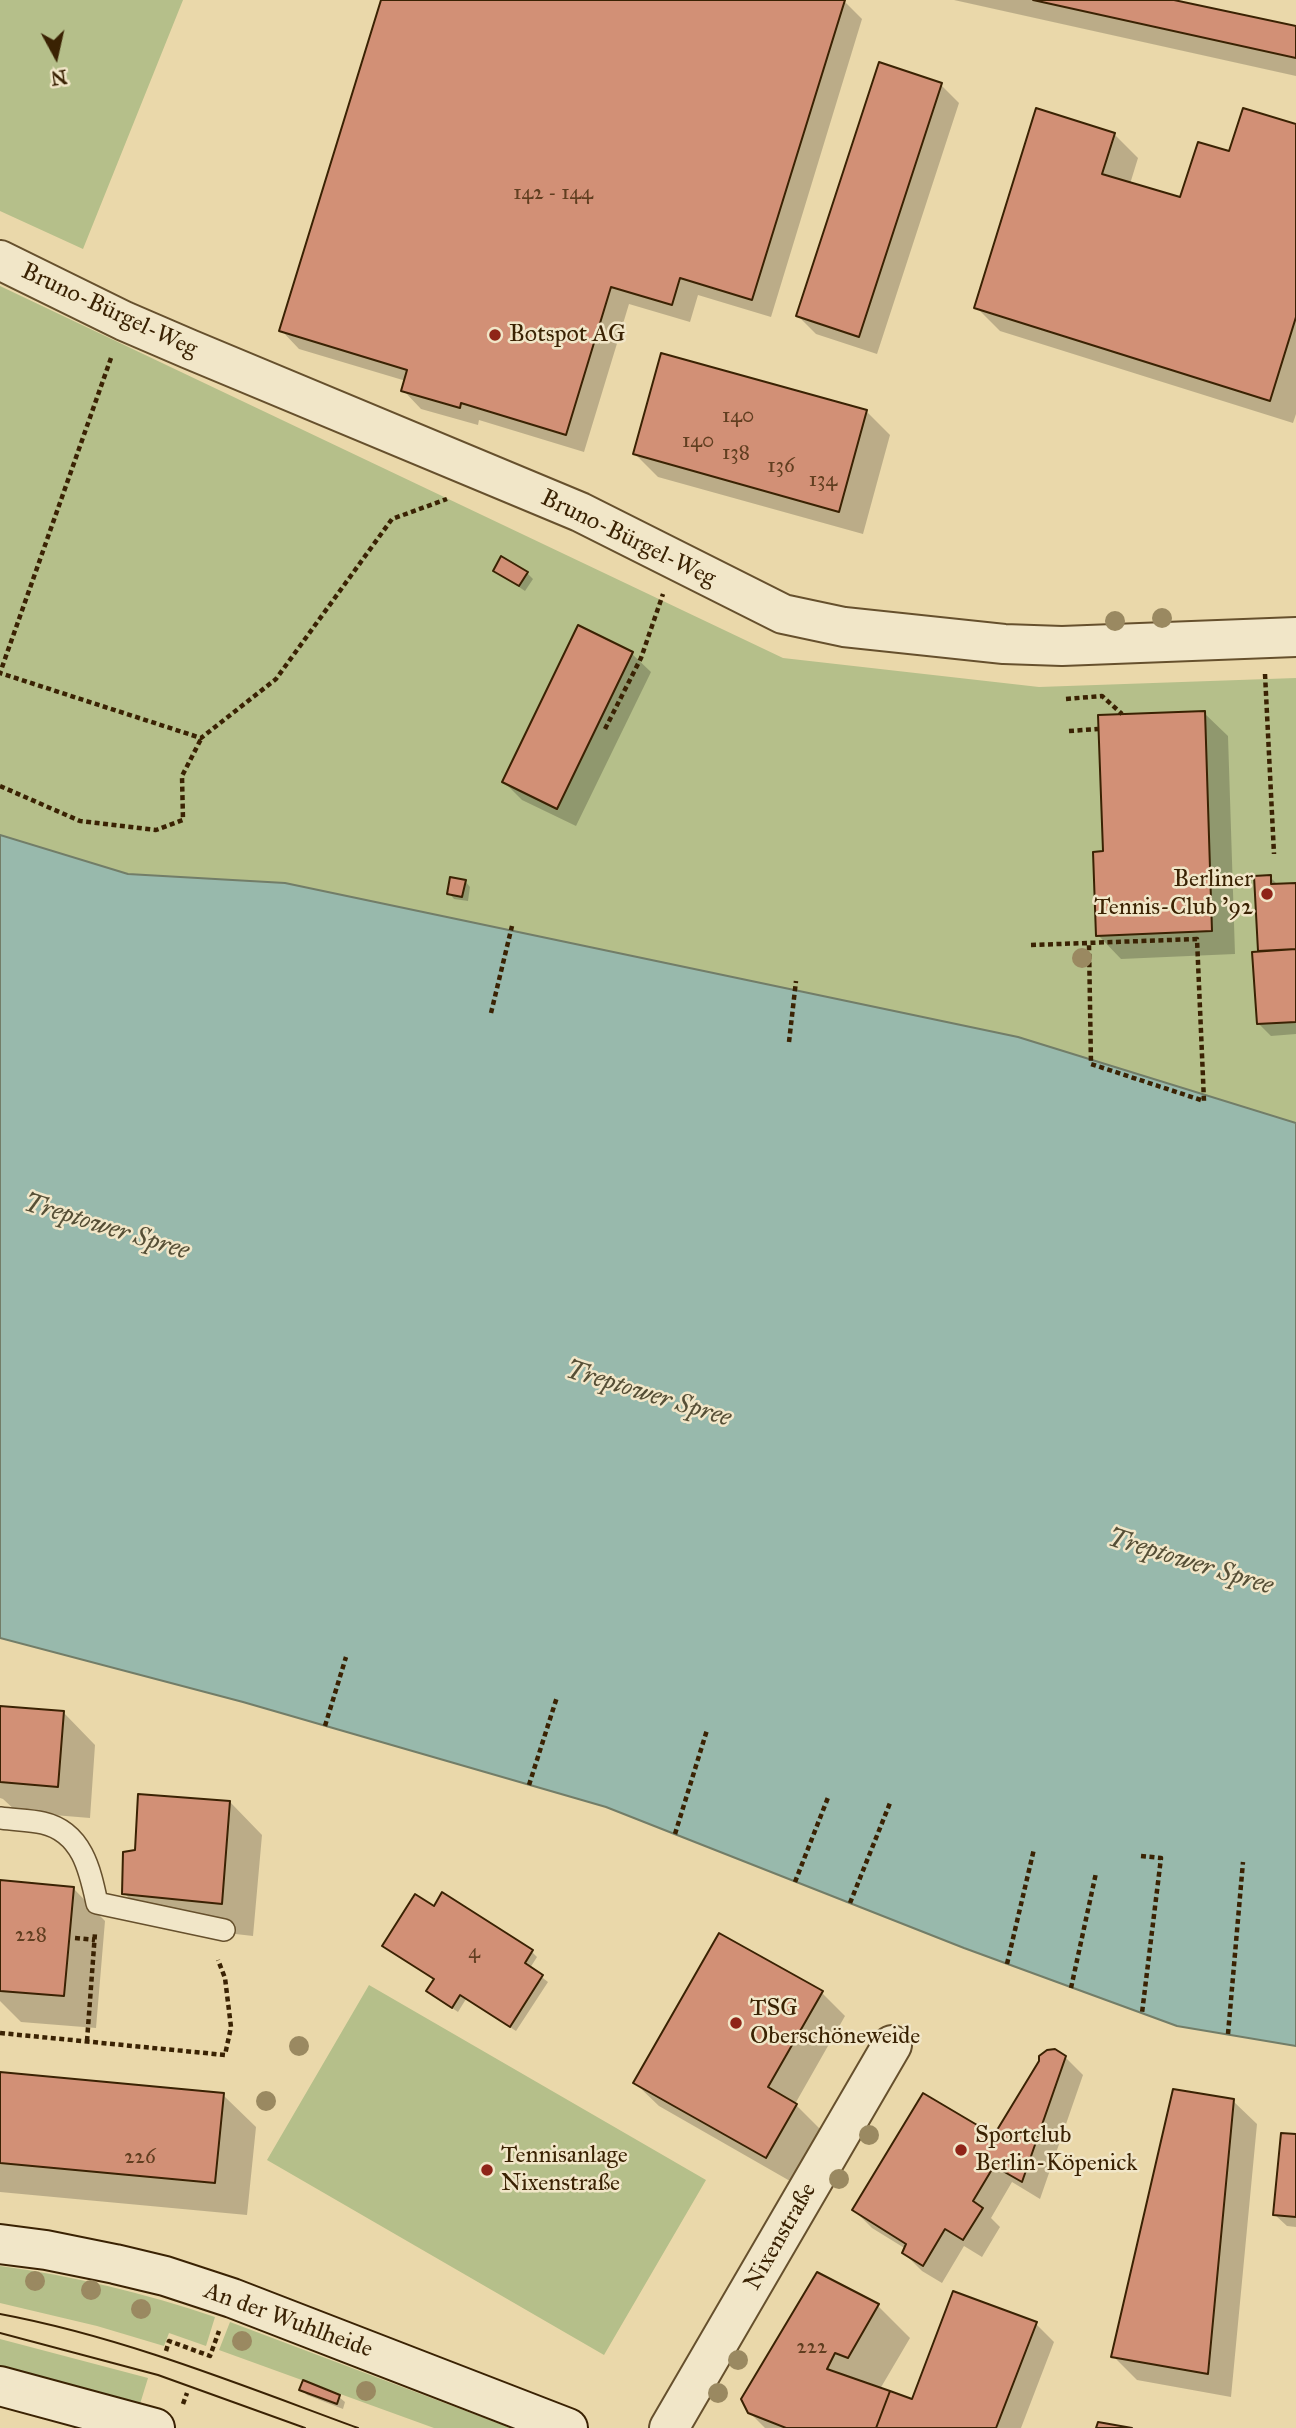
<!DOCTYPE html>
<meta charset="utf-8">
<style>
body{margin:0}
#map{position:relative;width:1296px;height:2428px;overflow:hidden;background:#ead8aa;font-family:"IM FELL Great Primer",serif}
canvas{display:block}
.north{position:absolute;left:21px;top:21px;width:70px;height:70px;-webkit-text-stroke:5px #f1e6c8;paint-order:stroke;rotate:172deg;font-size:19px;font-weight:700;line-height:28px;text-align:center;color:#3a2203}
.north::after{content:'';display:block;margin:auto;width:24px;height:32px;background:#3a2203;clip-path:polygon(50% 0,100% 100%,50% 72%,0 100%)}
</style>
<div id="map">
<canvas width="1296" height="2428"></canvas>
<div class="north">N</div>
</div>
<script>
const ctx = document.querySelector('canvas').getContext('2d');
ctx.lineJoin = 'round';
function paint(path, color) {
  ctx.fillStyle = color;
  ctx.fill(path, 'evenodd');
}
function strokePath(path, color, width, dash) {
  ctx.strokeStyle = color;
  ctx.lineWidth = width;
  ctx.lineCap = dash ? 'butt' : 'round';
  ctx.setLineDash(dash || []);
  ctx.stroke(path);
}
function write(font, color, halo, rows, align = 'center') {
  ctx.font = font + ' "IM FELL Great Primer",serif';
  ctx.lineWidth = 5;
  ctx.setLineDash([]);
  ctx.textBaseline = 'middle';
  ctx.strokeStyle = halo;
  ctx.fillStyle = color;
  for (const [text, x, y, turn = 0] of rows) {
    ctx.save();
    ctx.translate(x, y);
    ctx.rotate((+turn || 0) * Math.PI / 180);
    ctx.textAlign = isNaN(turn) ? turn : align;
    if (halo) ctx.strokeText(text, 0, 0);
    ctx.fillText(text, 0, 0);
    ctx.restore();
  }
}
paint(new Path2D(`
 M0,0h183l-100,249 -83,-38z
 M0,286l783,372 256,29 257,-9v445l-278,-86 -733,-154 -157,-9 -128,-39z
 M369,1985l337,195 -102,175 -337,-195z
 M0,2266c74,10 144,27 215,51l-9,29 -37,-13 -5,13 -67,-20 -97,-23z
 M230,2322l281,106h-77l-215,-78z
 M0,2339l148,39 -8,26 -140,-36z`), '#b5bf8a');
const water = new Path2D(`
 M0,835l128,39 157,9 733,154 278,86v923l-119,-20 -213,-78 -358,-141 -363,-105 -243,-64z`);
paint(water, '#98b9ac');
strokePath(water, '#727d68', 2);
paint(new Path2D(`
 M383,0l461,1 18,18 -91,298 -73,-22 -8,27 -61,-18 -45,148 -105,-32 -1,5 -57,-16 -18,-19 3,-9 -107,-32 -18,-19z
 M954,0h211l131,28v48z
 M941,85l18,18 -82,251 -61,-20 -18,-18z
 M1296,126v288l-3,9 -293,-92 -24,-24 138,-173 24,24 -8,26 51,16 49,-47z
 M866,411l24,24 -27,99 -205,-57 -23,-23z
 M495,571l32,2 6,6 -8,12z
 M579,628l53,26 19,18 -75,154 -54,-26 -18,-18z
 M1204,713l24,23 7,218 -114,5 -23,-24 6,-82z
 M1256,877h14l9,9 17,-1v149l-25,2 -13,-13 2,-71z
 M465,881l5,6 -2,14 -14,-2 -5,-6z
 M0,1707l63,5 32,33 -5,73 -73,-6 -14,-13 -3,-1z
 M230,1802l32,33 -9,101 -97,-11 -32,-32z
 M0,1882l73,6 32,33 -9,107 -75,-6 -21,-21z
 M434,1908l98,44 5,5 -7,11 18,14 -32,49 -50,-32 -8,13 -24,-16 -6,-5 7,-11 -51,-34z
 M822,1993l23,23 -50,88 25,25 -30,52 -131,-75 -24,-23z
 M1065,2057l18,18 -43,124 -28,-17 -21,36 9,9 -18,30 -18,-11 -22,37 -20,-12 -18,-18 2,-4 -34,-21 -18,-18 140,-73z
 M0,2074l223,21 33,32 -9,88 -247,-23z
 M1233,2101l24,23 -26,273 -94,-17 -24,-24z
 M1296,2136v91l-9,-1 -13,-12z
 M878,2306l32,32 -30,51 33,13 123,-78 18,18 -33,86h-256l-16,-16z
 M301,2389l38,8 6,5 -2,7 -36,-14z`), '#0003');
const building = new Path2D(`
 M381,0h464l-93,300 -72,-22 -8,27 -61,-18 -45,148 -105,-32 -1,5 -59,-17 6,-21 -128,-39z
 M1033,0h141l122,26v32z
 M879,62l63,21 -83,254 -63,-21z
 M1036,108l79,25 -13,41 78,23 18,-55 31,9 14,-43 53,16v193l-26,84 -296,-93z
 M661,353l206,57 -28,102 -206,-58z
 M501,556l27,16 -9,14 -26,-15z
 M578,625l55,27 -76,157 -55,-27z
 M1205,711l7,220 -116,5 -3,-84 10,-1 -5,-136z
 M1271,875v9l25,-1v66l-38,2 -4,-75z
 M450,877l16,3 -4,17 -15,-3z
 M1296,949v73l-39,2 -5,-72z
 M0,1706l64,5 -6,76 -58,-5z
 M138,1794l92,7 -8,103 -100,-10 1,-42 12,-2z
 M0,1880l74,7 -10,109 -64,-5z
 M442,1892l91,58 -8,13 18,12 -33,52 -50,-32 -8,13 -26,-17 8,-12 -52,-33 33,-52 19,12z
 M719,1933l104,58 -55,96 29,17 -31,54 -133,-75z
 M1055,2049l11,7 -44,126 -28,-16 -21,35 10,7 -20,32 -18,-11 -22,37 -21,-13 4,-9 -54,-34 71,-117 71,42 45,-74v-5l8,-6z
 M0,2072l224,21 -9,90 -215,-20z
 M1173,2089l61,10 -26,275 -97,-17z
 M1281,2133l15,1v83l-23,-2z
 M817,2272l62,32 -31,54 -13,-5 -8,16 63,22 -14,37h-90l-38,-15 -7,-14z
 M953,2291l84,31 -41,106h-120l14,-37 22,8z
 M303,2380l37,15 -3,9 -38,-14z
 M1098,2422l34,6h-36z`);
paint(building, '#d29076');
strokePath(building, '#3a2203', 2);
const service = new Path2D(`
 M0,1818c14,2 30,2 43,5 39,9 47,47 54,80l127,27`);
const minor = new Path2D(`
 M0,260l124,61 65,28 391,163 203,102 61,13 160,17 58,2 234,-9
 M669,2428l223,-383`);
const secondary = new Path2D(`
 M0,2244l46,6 69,14 50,12 67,22 336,130
 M0,2386l155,42`);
strokePath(service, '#66502d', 24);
strokePath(minor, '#66502d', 42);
strokePath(secondary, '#3a2203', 42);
strokePath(new Path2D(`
 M111,358l-111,315 201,65 75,-59 116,-160 55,-20
 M1265,674l9,180
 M1066,699l36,-3 20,18
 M605,729l36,-71 22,-64
 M1069,731l29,-2
 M0,786l80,35 76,9 27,-10 -1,-44 19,-37
 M1031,945l166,-6 7,162 -113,-37 -2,-120
 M491,1013l21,-87
 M789,1042l7,-61
 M325,1726l21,-69
 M529,1785l28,-88
 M675,1834l32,-104
 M1141,1856l20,2 -19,155
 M795,1882l34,-87
 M850,1903l40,-100
 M75,1938l20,2
 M1007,1964l27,-115
 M1071,1988l25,-115
 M0,2033l225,22 6,-28 -6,-49 -7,-18
 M1228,2034l15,-172
 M87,2041l8,-108
 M166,2351l3,-10 41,15 9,-25
 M183,2404l4,-11`), '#3a2203', 4.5, [5, 3.5]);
strokePath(service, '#f1e6c8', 21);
strokePath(minor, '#f1e6c8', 38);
strokePath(secondary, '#f1e6c8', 38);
strokePath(new Path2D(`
 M0,2314c123,23 241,71 358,114
 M0,2333l158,42 147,53`), '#3a2203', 2);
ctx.fillStyle = '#9a8961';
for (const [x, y] of [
 [1162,618],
 [1115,621],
 [1082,958],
 [299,2046],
 [266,2101],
 [869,2135],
 [839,2179],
 [35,2281],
 [91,2290],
 [141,2309],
 [242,2341],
 [738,2360],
 [366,2391],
 [718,2393]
]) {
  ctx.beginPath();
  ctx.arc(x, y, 10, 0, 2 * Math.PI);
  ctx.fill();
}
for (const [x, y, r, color] of [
 [495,335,7,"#8f2418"],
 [1267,894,7,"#8f2418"],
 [736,2023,7,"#8f2418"],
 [961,2150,7,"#8f2418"],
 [487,2170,7,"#8f2418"]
]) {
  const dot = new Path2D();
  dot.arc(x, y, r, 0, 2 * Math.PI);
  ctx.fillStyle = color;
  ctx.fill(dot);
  strokePath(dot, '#f1e6c8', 2.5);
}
write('21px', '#603e20', null, [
 ["142 - 144",553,194],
 ["140",738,417],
 ["140",698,442],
 ["138",736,454],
 ["136",781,467],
 ["134",823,481],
 ["228",31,1936],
 ["4",474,1953],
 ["226",140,2158],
 ["222",812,2348]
]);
write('24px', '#3a2203', '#f1e6c8', [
 ["Bruno-Bürgel-Weg",109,311,25],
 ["Bruno-Bürgel-Weg",628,539,26],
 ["Nixenstraße",781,2237,-60],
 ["An der Wuhlheide",288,2321,20]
]);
write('24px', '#3a2203', '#f1e6c8', [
 ["Botspot AG",509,335],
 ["Berliner",1253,880,"right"],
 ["Tennis-Club '92",1253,908,"right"],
 ["TSG",750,2009],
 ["Oberschöneweide",750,2037],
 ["Sportclub",975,2136],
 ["Berlin-Köpenick",975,2164],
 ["Tennisanlage",501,2156],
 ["Nixenstraße",501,2184]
], 'left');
write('italic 26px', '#564f36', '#f1e6c8', [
 ["Treptower Spree",106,1228,17],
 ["Treptower Spree",648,1395,17],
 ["Treptower Spree",1190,1563,17]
]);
</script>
